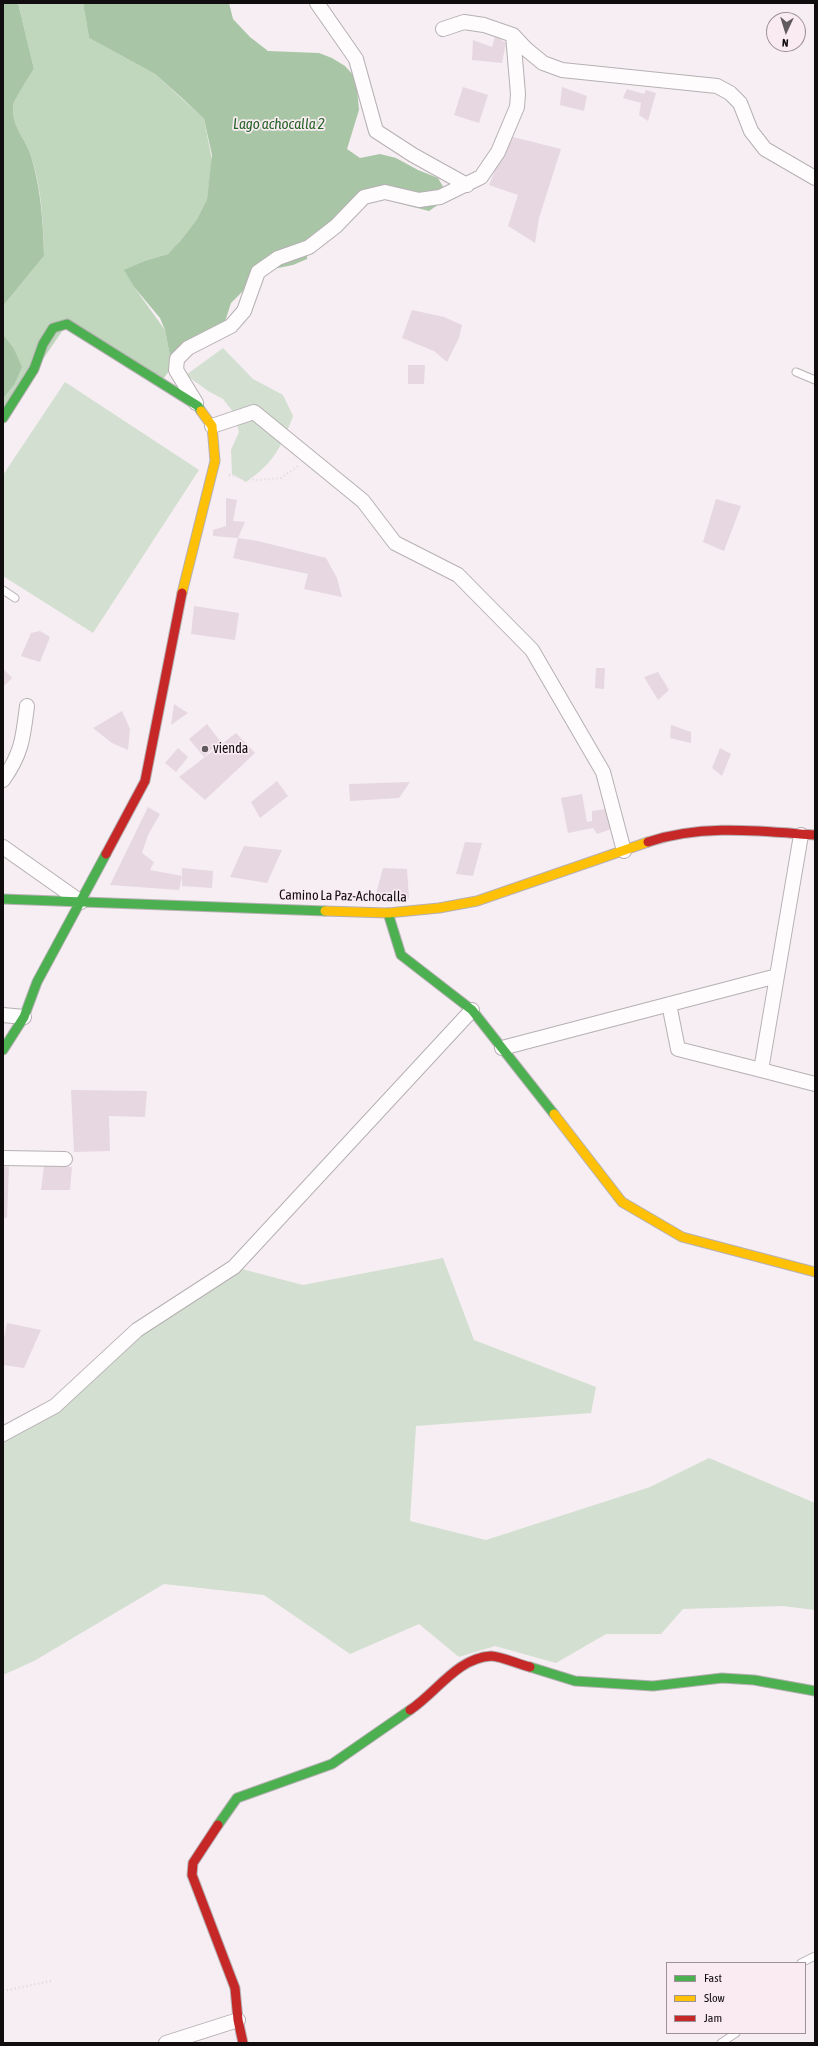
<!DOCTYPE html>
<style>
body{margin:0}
#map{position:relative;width:818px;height:2046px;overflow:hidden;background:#f6eef3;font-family:"Asap Condensed",sans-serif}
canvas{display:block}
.frame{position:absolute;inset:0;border:4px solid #110c0e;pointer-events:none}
.legend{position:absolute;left:666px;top:1962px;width:140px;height:72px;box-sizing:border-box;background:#faebf3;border:1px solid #9d9297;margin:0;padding:5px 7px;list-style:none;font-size:12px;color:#110c0e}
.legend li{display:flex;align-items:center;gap:8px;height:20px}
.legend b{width:20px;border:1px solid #9d9297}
.north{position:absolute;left:766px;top:12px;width:40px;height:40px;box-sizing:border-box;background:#faebf3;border:1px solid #9d9297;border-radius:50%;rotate:184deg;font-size:11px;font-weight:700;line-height:16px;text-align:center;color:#110c0e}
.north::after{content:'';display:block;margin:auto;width:14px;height:18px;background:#615b5e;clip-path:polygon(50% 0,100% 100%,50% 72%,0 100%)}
</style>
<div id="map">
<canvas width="818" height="2046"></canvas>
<div class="frame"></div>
<ul class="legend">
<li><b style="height:5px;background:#4caf50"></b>Fast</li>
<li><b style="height:5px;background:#ffc107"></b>Slow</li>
<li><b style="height:5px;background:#c62828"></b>Jam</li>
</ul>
<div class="north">N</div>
</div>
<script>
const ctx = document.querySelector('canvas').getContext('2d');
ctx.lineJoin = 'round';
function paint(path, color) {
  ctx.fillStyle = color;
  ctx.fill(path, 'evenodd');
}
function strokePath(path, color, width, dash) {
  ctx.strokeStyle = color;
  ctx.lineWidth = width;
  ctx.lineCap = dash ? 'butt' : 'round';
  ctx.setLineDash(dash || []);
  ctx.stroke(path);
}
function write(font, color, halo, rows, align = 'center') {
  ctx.font = font + ' "Asap Condensed",sans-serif';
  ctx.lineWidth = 3.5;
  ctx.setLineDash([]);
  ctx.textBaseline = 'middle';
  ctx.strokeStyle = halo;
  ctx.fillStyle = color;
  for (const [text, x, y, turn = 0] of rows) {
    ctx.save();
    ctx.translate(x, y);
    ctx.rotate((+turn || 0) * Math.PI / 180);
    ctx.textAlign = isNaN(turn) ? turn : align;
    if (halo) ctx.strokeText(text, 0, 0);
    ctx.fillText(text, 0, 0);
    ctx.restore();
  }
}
paint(new Path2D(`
 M223,348l30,31 30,16 10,21c-12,31 -18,46 -47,66l-14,-8 -1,-24 8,-18 -5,-19 -11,-14 -15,-8 -22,-16z
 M65,382l134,88 -106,163 -90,-57v-101z
 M443,1258l31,82 122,47 -5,26 -175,13 -6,95 76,19 164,-53 59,-29 106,45v107l-32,-4 -100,3 -22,25h-55l-50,29 -61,-17 -36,11 -40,-33 -69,30 -86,-59 -100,-11 -130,77 -31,14v-241l52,-28 82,-76 97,-63 69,18z`), '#d3dfd0');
paint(new Path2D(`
 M18,3h65l6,35 66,36 49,45 8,41 -5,39 -10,20 -22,28 -7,7 -24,7 -19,9 9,17 31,43 5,26 -1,15 -8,11 -94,-58 -64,94v-19l11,-14 -1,-38 -10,-13v-28l41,-50c-1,-35 -2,-67 -13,-100 -6,-19 -19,-28 -18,-50 0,-4 17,-31 21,-37z`), '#c0d6bd');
paint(new Path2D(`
 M3,3h15l16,66c-4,6 -21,33 -21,37 -1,22 12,31 18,50 10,33 12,65 13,100l-41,50z
 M83,3h146l4,16 17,18 18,14 51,2 13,5 13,8 11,12 3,32 -12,39 13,9 20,-4 16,4 22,12 20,8 7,12 -3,12 -13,9 -43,-11 -12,-2 -66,44 -1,17 -14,6 -30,6 -32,32 -9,28 -53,40 1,-15 -5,-26 -5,-12 -26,-31 -10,-17 20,-9 24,-7 12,-13 17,-22 10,-20 5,-44 -8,-36 -22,-21 -27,-24 -66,-36z
 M3,334l10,13 9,20 -8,18 -11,14z`), '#a8c6a6');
paint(new Path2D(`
 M495,36l11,7 -4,20 -30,-3 1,-20 19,7z
 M463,87l25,8 -9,28 -25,-8z
 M562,87l25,9 -3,15 -24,-6z
 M627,89l17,5 2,-4 10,3 -8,28 -9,-6 2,-12 -18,-5z
 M509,136l52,13 -22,69 -4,25 -27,-17 10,-31 -29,-10z
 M412,310l32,7 18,8 -3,13 -12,24 -13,-11 -32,-13z
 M408,365h17l-1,19h-16z
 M226,498l11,2 -4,21 12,1 -7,16 -25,-2v-6l13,-4z
 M716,499l25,7 -17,45 -21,-9z
 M238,538l20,3 68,17 11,20 5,19 -38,-8 4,-15 -75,-16z
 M194,606l45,7 -4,27 -44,-6z
 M40,631l10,6 -10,25 -19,-6 10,-23z
 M3,668l9,10 -9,9z
 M596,668h9l-1,21 -9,-1z
 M658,672l11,18 -11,10 -14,-23z
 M174,704l14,9 -17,12z
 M122,711l8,18 -2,21 -16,-7 -19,-15z
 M207,724l13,17 -16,16 -15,-18z
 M671,725l20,7v11l-21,-5z
 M236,733l19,20 -50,47 -26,-23z
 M178,748l10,9 -12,15 -11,-9z
 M720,748l11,6 -9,22 -10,-8z
 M277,781l11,15 -28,22 -9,-16z
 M410,782l-11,16 -49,3 -1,-17z
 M582,794l5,28 5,-1v-10l14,-2 5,20 -14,5 -4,-6 -25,5 -7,-35z
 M148,807l12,7 -12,21 -6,18 12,9 -4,8 32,6 -3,14 -69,-5z
 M465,842l17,1 -9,33 -17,-2z
 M244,846l38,4 -15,33 -37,-6z
 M182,868l31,3 -1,17 -30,-2z
 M383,868l24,1 2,30 -34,-1z
 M71,1090l76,1 -2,26 -36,-1 1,35 -36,1z
 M3,1166l6,1 -2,51h-4z
 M44,1166l28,1 -2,23h-29z
 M7,1323l34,7 -17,38 -21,-3v-22z`), '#e7d7e0');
const lane = new Path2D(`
 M796,372l19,8
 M3,590l12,8
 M801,1963l14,-7
 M721,2043l15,-10`);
const street = new Path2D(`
 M317,3l39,56 20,72 37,24 54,30
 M443,29l21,-7 20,3 29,10 13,14 17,14 19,7 155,16 13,7 10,10 11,28 14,18 50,29
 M196,403l-20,-33 1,-11 11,-11 43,-22 13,-15 14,-39 20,-14 31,-11 27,-21 28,-29 21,-5 34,8 21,-3 41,-20 17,-25 19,-45 1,-13 -5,-59
 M212,426l42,-14 109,89 32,42 63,32 74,75 71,122 21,79
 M3,780c19,-27 20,-42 24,-74
 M801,835l-40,235 54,14
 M3,847l78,55
 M669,1004l9,45 83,21
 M3,1015l21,2
 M502,1048l275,-72
 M3,1158l62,1
 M3,1434l52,-28 82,-76 97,-63 238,-257
 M166,2043l72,-23`);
const fast = new Path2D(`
 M3,418l31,-49 9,-25 10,-16 14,-4 131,82 3,5
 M3,899l322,12
 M388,913l13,42 71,55 82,104
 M3,1050l21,-33 13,-35 69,-128
 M530,1667l45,14 78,5 69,-8 32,2 61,11
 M218,1825l19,-27 95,-34 78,-54`);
const slow = new Path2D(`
 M182,593l33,-132 -3,-35 -11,-15
 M325,911l63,2 51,-5 38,-7 171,-59
 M554,1114l68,88 60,35 133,35`);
const jam = new Path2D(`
 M648,842c54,-18 111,-11 167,-7
 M106,854l39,-73 37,-188
 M410,1710c27,-18 47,-52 81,-54 10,0 29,9 39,11
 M218,1825l-25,38 -1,12 43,113 3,32 5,23`);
strokePath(lane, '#b6b0b3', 9);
strokePath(street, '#b6b0b3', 16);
strokePath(fast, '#b6b0b3', 11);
strokePath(slow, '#b6b0b3', 11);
strokePath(jam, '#b6b0b3', 11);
strokePath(new Path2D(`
 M229,475l28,5 24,-2 17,-12
 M3,1991l48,-10`), '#dcdada', 2.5, [1, 3]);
strokePath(lane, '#fefcfd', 7);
strokePath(street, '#fefcfd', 14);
strokePath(fast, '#4caf50', 9);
strokePath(slow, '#ffc107', 9);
strokePath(jam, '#c62828', 9);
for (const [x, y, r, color] of [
 [205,749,4,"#615b5e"]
]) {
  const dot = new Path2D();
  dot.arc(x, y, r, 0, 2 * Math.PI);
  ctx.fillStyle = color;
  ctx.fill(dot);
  strokePath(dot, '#faebf3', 1.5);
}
write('14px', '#110c0e', '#faebf3', [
 ["vienda",213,749]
], 'left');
write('14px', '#110c0e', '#faebf3', [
 ["Camino La Paz-Achocalla",343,896,1]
]);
write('italic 15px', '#246426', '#faebf3', [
 ["Lago achocalla 2",279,124]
]);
</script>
